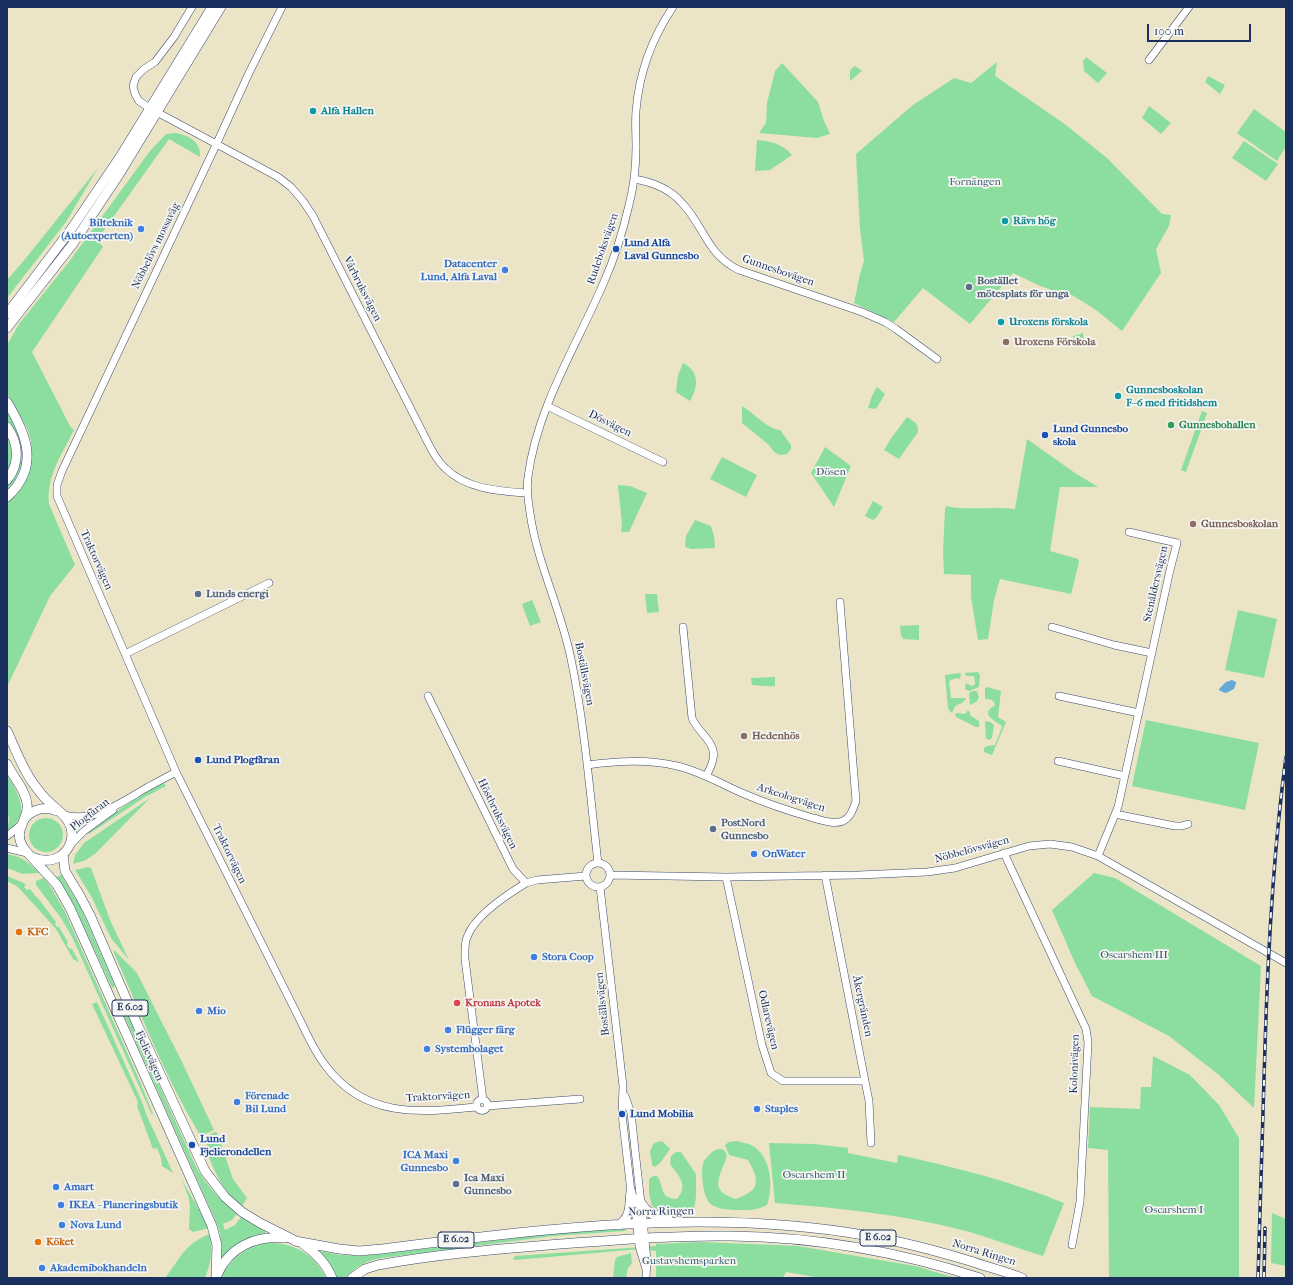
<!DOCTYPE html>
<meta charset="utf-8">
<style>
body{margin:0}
#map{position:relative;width:1293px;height:1285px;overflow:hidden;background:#ebe4c7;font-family:"IM FELL French Canon",serif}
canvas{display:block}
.frame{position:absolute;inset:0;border:8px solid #1b2f5e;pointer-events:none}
.scale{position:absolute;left:1147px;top:24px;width:104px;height:18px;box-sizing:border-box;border:2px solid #1b2f5e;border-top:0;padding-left:5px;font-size:12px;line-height:14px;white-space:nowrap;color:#1b2f5e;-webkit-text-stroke:3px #f6f6f2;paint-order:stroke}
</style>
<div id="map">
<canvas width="1293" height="1285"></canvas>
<div class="frame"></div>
<div class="scale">100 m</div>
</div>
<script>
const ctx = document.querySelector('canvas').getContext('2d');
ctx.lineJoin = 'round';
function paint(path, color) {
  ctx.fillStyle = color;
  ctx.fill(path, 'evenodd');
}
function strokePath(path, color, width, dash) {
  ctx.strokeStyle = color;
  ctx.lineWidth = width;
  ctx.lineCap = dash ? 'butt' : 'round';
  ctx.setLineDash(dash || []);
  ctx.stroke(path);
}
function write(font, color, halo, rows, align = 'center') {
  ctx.font = font + ' "IM FELL French Canon",serif';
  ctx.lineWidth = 3.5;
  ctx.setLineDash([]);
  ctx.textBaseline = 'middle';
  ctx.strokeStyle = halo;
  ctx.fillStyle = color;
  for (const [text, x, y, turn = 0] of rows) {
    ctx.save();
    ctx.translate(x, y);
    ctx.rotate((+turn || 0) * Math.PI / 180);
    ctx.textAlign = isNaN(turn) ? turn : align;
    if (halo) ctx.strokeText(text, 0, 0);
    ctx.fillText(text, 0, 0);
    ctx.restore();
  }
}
paint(new Path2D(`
 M1086,57l21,16 -9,10 -14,-12 -1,-10z
 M997,62l-2,14 71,49 41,33 55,56 9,1 -2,11 -13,23 5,24 -39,58 -26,-21 -24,-15 -18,-4 -16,-6 -25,-12 -43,51 -47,-36 -29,34 -40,-19 6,-29 4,-13 -4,-32 -4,-75 57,-49 41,-27 17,5z
 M782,63l36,39 6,19 6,13 -13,4 -58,-5 7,-10 1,-20 8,-32z
 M855,66l7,5 -12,10v-11z
 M1208,76l17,9 -5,9 -15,-12z
 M1149,106l22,17 -10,11 -19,-16z
 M1254,109l32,23 -1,16 -8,13 -40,-28z
 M176,133c14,3 25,9 24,24l-31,-18 -72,101 6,7 -71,105 39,76 3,2c-12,24 -28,47 -25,74l26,61 -25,31 -43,91v-185l13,-12 8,-13 4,-19 -1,-17 -4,-13 -20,-35v-48l12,-21 49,-61 82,-112 16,-17z
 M757,140c14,1 26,4 35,15l-22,15 -15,1z
 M1244,141l34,23 -12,17 -34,-23z
 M98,168l-32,54 -59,76v-18l19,-22z
 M1083,333l1,9h-12l1,-6z
 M683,363c16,8 16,23 7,38l-14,-9 2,-17z
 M877,387l8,7 -9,15 -8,-1 4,-12z
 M742,406c12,7 25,23 38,24l11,15v4l-4,5 -7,1 -6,-3 -5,-7 -27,-22z
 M7,410c18,28 24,54 0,81v-6l7,-10 2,-41 -9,-14z
 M1202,411l5,2 -21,59 -5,-2z
 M907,417l9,6 2,5v4l-19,27 -15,-9 6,-10z
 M7,434c6,12 8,25 0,37z
 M1027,439l48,34 23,14h-38l-10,64 28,8 1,3 -8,32 -71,-15 -6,21 -6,39 -10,1 -7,-43v-22l-27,-1 -1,-22 2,-43 1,-3c23,5 45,0 69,3z
 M825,447l26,19 -17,41 -23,-34z
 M722,457l35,18 -11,22 -36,-18z
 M618,485l12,1 17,7 -18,39h-8l1,-8z
 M873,501l10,6 -7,11 -3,2 -8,-4z
 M695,520l16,6 3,10 1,12 -24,1 -6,-2 1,-11z
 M645,594h12l2,18 -12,1z
 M532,600l9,22 -11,4 -8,-22z
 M1238,610l39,9 -13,59 -39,-8z
 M919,625v15l-16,-1 -2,-4 -1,-9z
 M978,672l2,3 -1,12 -10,4 -4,-2 1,-6 6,3 3,-2 -1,-8h-8l-1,-3z
 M959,673l2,1 -1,5 -4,-1 -7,3 2,17h14l1,1 -4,4 -7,3 -2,5 -2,2 -3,-5 -3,-33z
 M775,677v9c-8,1 -15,-1 -23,-1l-1,-7z
 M987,687l14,4 -3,26 8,5 -14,33 -8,-3v-4l3,-2 8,-1 7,-18 -1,-2c-4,-3 -18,-9 -11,-16 1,-2 4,-2 5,-4 -2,-7 -5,-5 -10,-6v-11z
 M972,691h5l2,7 -3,4 -6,3 -1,-12z
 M968,710l2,2v3l9,6v6h-3l-20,-10 -1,-2 1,-2 9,1z
 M1146,720l113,23 -14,67 -113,-24z
 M985,721l5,1 4,3 -2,13 -3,2 -3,-2z
 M7,775c12,20 25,40 0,56l2,-12 -2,-9z
 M164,783l2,3 -21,11 -56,37v-2c20,-16 52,-39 75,-49z
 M150,798l-54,55 -10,7 -13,4 2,-9 9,-12z
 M29 835a17 17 0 1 1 34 0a17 17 0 1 1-34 0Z
 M7,854c16,3 21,8 32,19l-16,1 -16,-6z
 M88,867l3,1 19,52 19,40 -18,-22 -20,-42 -16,-26z
 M1094,873l21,5 146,88 -7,142 -35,-33 -50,-39 -77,-40 -17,-33 -23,-53z
 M61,875l19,31 35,80 -3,2 -37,-81 -9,-16 -10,-14z
 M7,876l19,8 -2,3 3,3 3,-1 4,5v1l4,3 18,24 -1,2 2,3h2l9,15 -1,3 2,3 3,1 7,13 -6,-3 -17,-30 -8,-9 -30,-33 -11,-6z
 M44,878l8,11 13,23 76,172 12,30 -1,1 -80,-178 -11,-19 -25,-33v-4z
 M114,950l23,23 46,91 31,66 -9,4 -5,1c-35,-58 -59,-121 -86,-182z
 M97,1002l45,100 5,14 26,57 -11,-7 -1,-8 -4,-10 -4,1 -16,-43 1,-4 -46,-98z
 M125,1009l71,158c11,19 24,33 41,47l-5,6 -9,4 2,6 10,-5 6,-8 25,15 -1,1c-17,4 -29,11 -42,23h-1l-2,-23 -6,-16 -92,-206z
 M1153,1056l37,19 29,30 20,33v140h-130l-1,-128 -20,-2 2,-41 50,2 1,-22h10z
 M215,1132l2,1 16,46 14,19 -5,8c-20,-16 -25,-30 -35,-53l3,-2 -6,-12 1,-2z
 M662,1141l8,8 -9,13 -6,5 -3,-2 -2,-14 4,-8z
 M738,1141c4,2 9,2 13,4 20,10 23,41 16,60 -10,5 -16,5 -27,5 -9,0 -26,0 -32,-9 -5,-8 -8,-31 -4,-40 2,-3 5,-6 8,-9 4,-3 7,-4 12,-2l3,5c-5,20 -21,35 9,44 4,-2 10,-4 14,-7 12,-8 3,-23 -2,-32l-19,-5 -4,-10 4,-3z
 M769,1143l45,1 34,4v5l49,10 1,-8c57,12 112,26 166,48l-21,53c-27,-8 -54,-19 -81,-26 -62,-16 -124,-22 -187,-27z
 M676,1152h5l15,22v23l-2,11c-8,6 -24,8 -33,4 -3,-2 -6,-4 -9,-6l-3,-12v-15l4,-3h4c8,10 1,22 20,23 12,-14 2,-23 -7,-35l1,-8z
 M181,1179l22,37 6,12 -16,4 -4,-3 1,-23 -2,-11z
 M1272,1213l14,6v47l-15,-3z
 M627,1228l-2,3 -72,5 -171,22c-15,2 -26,9 -37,20h-9l-17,-26 1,-1 20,4 22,1 190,-22z
 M210,1234c3,15 1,29 -5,44h-40c15,-19 20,-35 45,-44z
 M701,1242l97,4 117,20 41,12h-135l-35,-6 -3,6h-127v-27l-16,-2 -125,11 -2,-1 2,-3 141,-10v-2z
 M266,1243c26,-1 48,10 60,35h-105c9,-20 24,-30 45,-35z
 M631,1253l1,10 -4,5 -2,10h-13l2,-18 2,-3z`), '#8cde9f');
paint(new Path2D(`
 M1232,680l4,2v1l-2,6 -8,4 -6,-2 -1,-2 7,-7z`), '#65a8da');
const minor = new Path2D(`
 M192,7l-18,30 -19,25 -11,7 -8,8 -3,9 2,8 4,7 12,8 127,68 13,10 12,14 10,15 113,223c5,10 10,21 19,29 21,21 53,23 82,25
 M282,7l-33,66 -33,72 -154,326 -5,14v11l119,276 125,250c7,15 14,30 24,43 39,53 93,48 151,42
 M1149,60l40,-53
 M634,179c19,3 35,9 48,24 22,23 25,52 57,67l123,42 23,10 11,7 41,30
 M547,406l116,56
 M683,627l9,91c5,14 25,24 21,41 -1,6 -4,12 -7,17
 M1052,627l62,18 38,8
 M125,654l144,-71
 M428,696l85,173 13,14 11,-3 49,-4
 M1059,696l80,17
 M1058,761l67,15
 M587,765c31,-4 60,-6 90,1 23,5 44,18 65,27 23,10 47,18 71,25 9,2 21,7 30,3 8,-4 10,-12 13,-20l-16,-199
 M62,814c30,11 61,-13 86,-27 9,-5 19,-10 28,-15
 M1115,814l60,12h7l6,-2
 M7,836l14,-11
 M70,845l14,-14 29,-21
 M7,848l20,5
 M1004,853l82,176 2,13 -8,160 -8,43
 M1098,856l20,-49 52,-237 7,-27 -48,-11
 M586 875a12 12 0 1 1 24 0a12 12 0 1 1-24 0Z
 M598,863c-8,-68 -13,-137 -27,-204 -10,-50 -34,-96 -41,-146 -2,-13 -4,-24 -2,-36 9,-70 49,-132 76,-195 11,-25 19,-51 25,-77 5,-19 7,-38 7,-58 0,-12 -1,-24 0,-36 3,-37 16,-73 37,-104
 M610,875l116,2 133,-2 68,-3 28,-4 74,-22 21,-2 22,3 26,9 188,107
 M825,875l40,206 4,20 2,42
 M726,877l36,168 9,28 12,8h82
 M600,887l23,199 -1,28 9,78 3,6 5,48 7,23
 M625,1096l6,17 4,37 9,80 3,30 -1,18
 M476.5 1105a5.5 5.5 0 1 1 11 0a5.5 5.5 0 1 1-11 0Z
 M483,1100l-18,-141c0,-7 -1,-17 3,-24 8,-20 40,-41 58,-52
 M487,1106l93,-7`);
const major = new Path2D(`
 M7,314l65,-86 48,-71 92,-150
 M7,328l65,-83 48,-72 101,-166
 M7,402c20,33 33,65 0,95
 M7,427c12,16 13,37 0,53
 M7,731c8,17 15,37 26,52 5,7 10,14 16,19 8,8 19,14 22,26 3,11 -2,23 -12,29 -9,5 -18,4 -27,0
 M7,764c6,13 18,25 20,39 3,18 -17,27 -2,47l32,35 13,23 142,318 5,19 -1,33
 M24,819c9,-10 21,-13 33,-8
 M63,854l2,17 15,25 10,19 48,111 67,145 20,26 17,15 18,11 34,17
 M641,1203c6,11 16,14 27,14
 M619,1225c13,-9 10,-20 12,-33
 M295,1241l44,8 20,2 23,-2c161,-20 326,-42 487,-13 34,6 68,15 101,25 17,6 35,10 52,17
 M303,1244c13,9 23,19 29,34
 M217,1275c12,-28 39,-40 68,-37
 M352,1278l13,-9 13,-4c60,-11 121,-16 182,-21 57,-4 114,-9 171,-8 84,1 169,16 249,42`);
strokePath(minor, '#3a4a6e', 8);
strokePath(major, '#3a4a6e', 10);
strokePath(minor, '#fff', 7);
strokePath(major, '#fff', 9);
const rail = new Path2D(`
 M1258,1278c2,-77 5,-155 7,-232 3,-97 8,-193 21,-289
 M1264,1278l1,-50`);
strokePath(rail, '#1b2f5e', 3.5);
strokePath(rail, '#f6f6f2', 2, [6]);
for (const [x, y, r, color] of [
 [313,111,4,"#0f9aa8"],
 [1005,221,4,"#0f9aa8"],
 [141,229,4,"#3f7fe0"],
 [616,249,4,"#1a4fb4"],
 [505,270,4,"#3f7fe0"],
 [969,287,4,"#5c6f8a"],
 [1001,322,4,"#0f9aa8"],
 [1006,342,4,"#8d6e63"],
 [1118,396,4,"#0f9aa8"],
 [1171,425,4,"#2e9e5b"],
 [1045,435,4,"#1a4fb4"],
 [1193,524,4,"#8d6e63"],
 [198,594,4,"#5c6f8a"],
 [744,736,4,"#8d6e63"],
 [198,760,4,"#1a4fb4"],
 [713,829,4,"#5c6f8a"],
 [754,854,4,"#3f7fe0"],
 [19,932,4,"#e8710a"],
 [534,957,4,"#3f7fe0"],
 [457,1003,4,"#e0444e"],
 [199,1011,4,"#3f7fe0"],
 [448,1030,4,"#3f7fe0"],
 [427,1049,4,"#3f7fe0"],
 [237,1102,4,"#3f7fe0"],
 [757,1109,4,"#3f7fe0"],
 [622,1114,4,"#1a4fb4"],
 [192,1145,4,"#1a4fb4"],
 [456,1161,4,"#3f7fe0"],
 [456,1184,4,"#5c6f8a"],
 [56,1187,4,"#3f7fe0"],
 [61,1205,4,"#3f7fe0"],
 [62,1225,4,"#3f7fe0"],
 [38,1242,4,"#e8710a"],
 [42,1268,4,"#3f7fe0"]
]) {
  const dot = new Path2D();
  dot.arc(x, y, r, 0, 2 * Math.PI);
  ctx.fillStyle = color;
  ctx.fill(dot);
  strokePath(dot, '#f6f6f2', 1.5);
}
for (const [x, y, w] of [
 [130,1008,36],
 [878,1238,36],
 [456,1240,36]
]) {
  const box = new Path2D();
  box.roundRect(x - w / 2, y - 8, w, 16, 3);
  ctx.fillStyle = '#f6f6f2';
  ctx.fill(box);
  strokePath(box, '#1b2f5e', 1);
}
write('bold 10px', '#1b2f5e', null, [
 ["E 6.02",130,1008],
 ["E 6.02",878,1238],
 ["E 6.02",456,1240]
]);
write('bold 11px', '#0d838f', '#f6f6f2', [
 ["Alfa Hallen",321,111],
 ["Rävs hög",1013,221],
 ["Uroxens förskola",1009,322],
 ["Gunnesboskolan",1126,390],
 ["F–6 med fritidshem",1126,403]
], 'left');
write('11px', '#375b6e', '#f6f6f2', [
 ["Fornängen",975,182],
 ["Dösen",831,472],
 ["Oscarshem III",1134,955],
 ["Oscarshem II",814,1175],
 ["Oscarshem I",1174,1210],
 ["Gustavshemsparken",689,1261]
]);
write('bold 11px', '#366cbe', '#f6f6f2', [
 ["Bilteknik",133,223,"right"],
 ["(Autoexperten)",133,236,"right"],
 ["Datacenter",497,264,"right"],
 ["Lund, Alfa Laval",497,277,"right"],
 ["OnWater",762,854],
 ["Stora Coop",542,957],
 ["Mio",207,1011],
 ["Flügger färg",456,1030],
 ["Systembolaget",435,1049],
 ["Förenade",245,1096],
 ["Bil Lund",245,1109],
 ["Staples",765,1109],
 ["ICA Maxi",448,1155,"right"],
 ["Gunnesbo",448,1168,"right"],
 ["Amart",64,1187],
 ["IKEA - Planeringsbutik",69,1205],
 ["Nova Lund",70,1225],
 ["Akademibokhandeln",50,1268]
], 'left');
write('bold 11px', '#164399', '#f6f6f2', [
 ["Lund Alfa",624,243],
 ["Laval Gunnesbo",624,256],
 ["Lund Gunnesbo",1053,429],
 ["skola",1053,442],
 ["Lund Plogfåran",206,760],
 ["Lund Mobilia",630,1114],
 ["Lund",200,1139],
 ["Fjelierondellen",200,1152]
], 'left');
write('11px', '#1b2f5e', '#f6f6f2', [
 ["Nöbbelövs mossaväg",156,246,-64],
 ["Rudeboksvägen",603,249,-71],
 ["Gunnesbovägen",778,271,19],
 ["Vårbruksvägen",362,289,63],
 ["Dösvägen",610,424,26],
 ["Traktorvägen",96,560,66],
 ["Stenåldersvägen",1156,584,-77],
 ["Boställsvägen",584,674,79],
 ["Arkeologvägen",791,798,18],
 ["Höstbruksvägen",497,814,64],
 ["Plogfåran",90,815,-38],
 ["Nöbbelövsvägen",972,850,-15],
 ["Traktorvägen",229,854,64],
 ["Boställsvägen",603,1004,-96],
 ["Åkergränden",862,1006,78],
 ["Odlarevägen",768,1020,77],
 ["Fjelievägen",149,1056,66],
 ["Kolonivägen",1075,1064,-88],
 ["Traktorvägen",438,1097,-3],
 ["Norra Ringen",661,1212,-1],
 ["Norra Ringen",984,1253,17]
]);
write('bold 11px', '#4e5e75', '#f6f6f2', [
 ["Bostället",977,281],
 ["mötesplats för unga",977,294],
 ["Lunds energi",206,594],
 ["PostNord",721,823],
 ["Gunnesbo",721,836],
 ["Ica Maxi",464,1178],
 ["Gunnesbo",464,1191]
], 'left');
write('bold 11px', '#785e54', '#f6f6f2', [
 ["Uroxens Förskola",1014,342],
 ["Gunnesboskolan",1201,524],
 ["Hedenhös",752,736]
], 'left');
write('bold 11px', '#27864d', '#f6f6f2', [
 ["Gunnesbohallen",1179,425]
], 'left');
write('bold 11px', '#c56008', '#f6f6f2', [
 ["KFC",27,932],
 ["Köket",46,1242]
], 'left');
write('bold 11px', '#be3a42', '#f6f6f2', [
 ["Kronans Apotek",465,1003]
], 'left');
</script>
